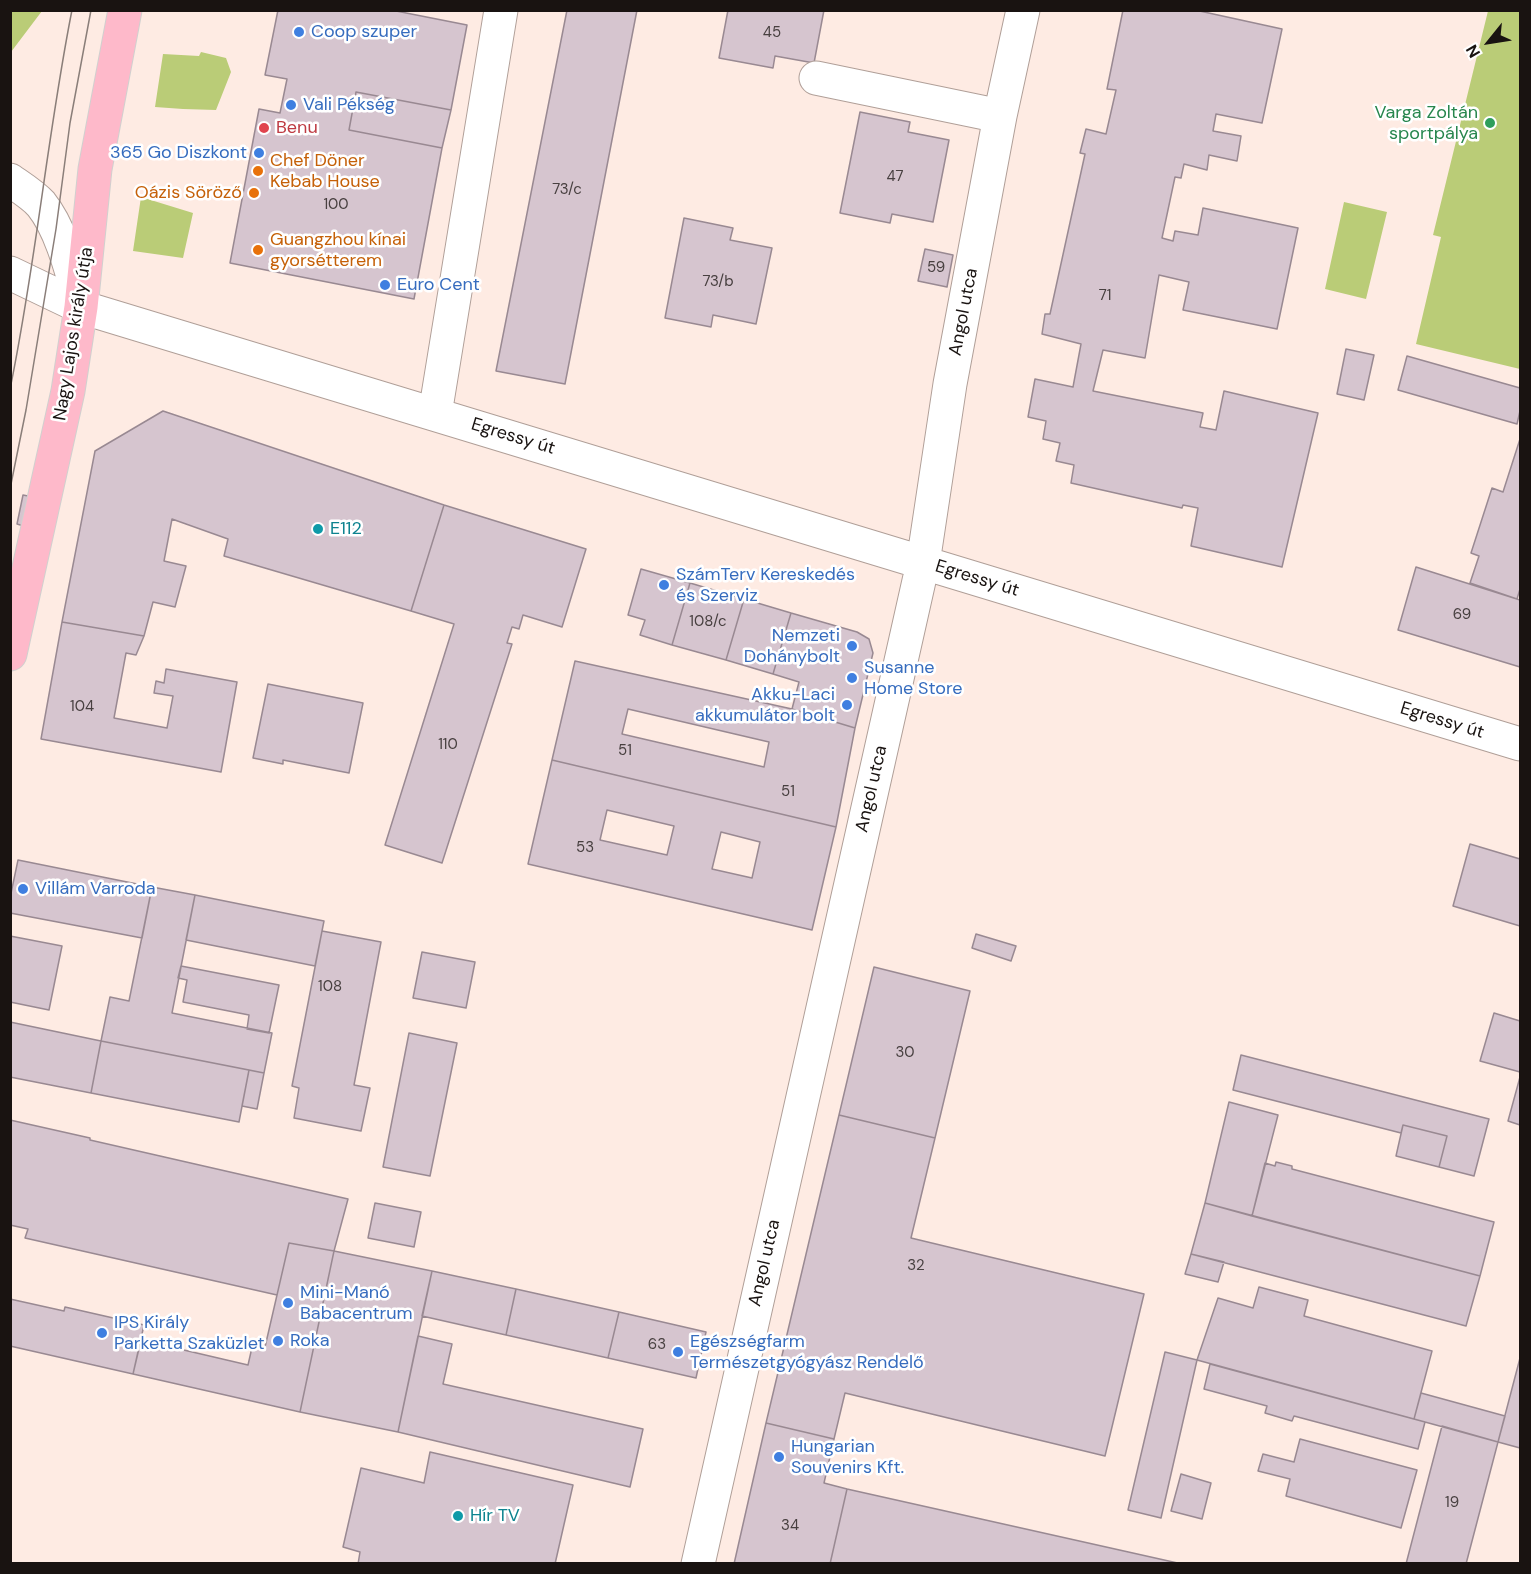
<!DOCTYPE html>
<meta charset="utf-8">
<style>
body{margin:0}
#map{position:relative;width:1531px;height:1574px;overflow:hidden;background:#feebe3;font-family:"DM Sans",sans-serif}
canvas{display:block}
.frame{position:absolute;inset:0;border:12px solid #191311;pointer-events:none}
.north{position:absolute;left:1459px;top:12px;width:60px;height:60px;-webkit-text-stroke:4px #fff;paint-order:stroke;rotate:240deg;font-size:16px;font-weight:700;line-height:24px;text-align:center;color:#191311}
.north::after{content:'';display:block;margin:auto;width:21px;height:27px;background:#191311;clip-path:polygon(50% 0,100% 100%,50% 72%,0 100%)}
</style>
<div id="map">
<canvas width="1531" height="1574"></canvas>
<div class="frame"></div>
<div class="north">N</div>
</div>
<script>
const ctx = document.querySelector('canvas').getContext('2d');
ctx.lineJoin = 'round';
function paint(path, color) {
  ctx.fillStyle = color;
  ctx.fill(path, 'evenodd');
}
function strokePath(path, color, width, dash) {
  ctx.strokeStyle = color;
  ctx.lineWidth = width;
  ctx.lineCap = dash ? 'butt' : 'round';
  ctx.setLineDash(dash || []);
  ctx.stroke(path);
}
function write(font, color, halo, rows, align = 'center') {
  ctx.font = font + ' "DM Sans",sans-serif';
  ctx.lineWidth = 5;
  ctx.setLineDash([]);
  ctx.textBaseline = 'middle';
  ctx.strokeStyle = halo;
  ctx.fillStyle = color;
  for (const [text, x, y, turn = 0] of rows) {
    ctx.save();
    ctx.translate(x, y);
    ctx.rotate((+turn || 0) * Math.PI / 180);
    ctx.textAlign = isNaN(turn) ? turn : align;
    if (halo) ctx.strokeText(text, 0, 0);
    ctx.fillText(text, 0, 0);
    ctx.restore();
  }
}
paint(new Path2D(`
 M11,10l31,1 -31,41 -1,-41z
 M1488,11h32v358l-104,-25 25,-107 -8,-2z
 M201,52l25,6 5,14 -15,38 -33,-1 -28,-2 8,-53 36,2z
 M141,197l52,16 -10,45 -50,-7z
 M1344,202l43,10 -21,87 -41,-10z`), '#bacc77');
const building = new Path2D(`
 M278,10h113l76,15 -16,85 -95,-18 -7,38 93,18 -28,151 -184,-36 29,-154 21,4 7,-34 -22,-4z
 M567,10h70l-72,374 -69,-13z
 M728,10h96l-10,53 -39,-7 -2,12 -54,-10z
 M1123,10h72l87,19 -20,94 -46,-9 -3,17 28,5 -4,25 -28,-6 -2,15 -23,-6 -3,14 -6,-1 -13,61 11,3 2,-10 23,4 5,-27 95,20 -21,101 -94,-19 6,-28 -30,-7 -14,83 -42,-8 -10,41 110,22 -3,14 16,3 8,-39 94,22 -36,154 -91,-21 7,-38 -15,-3 -1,3 -111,-25 3,-18 -18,-4 4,-18 -17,-4 3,-18 -18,-4 7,-38 38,8 8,-43 -39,-10 3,-20h5l35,-160 -5,-1 6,-24 20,5 10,-44 -9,-1z
 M356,92l95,18 -9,38 -93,-18z
 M860,112l50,10 -2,10 41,8 -16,82 -41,-8 -2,9 -50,-10z
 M684,218l49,10 -3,12 42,8 -16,76 -43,-9 -2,12 -46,-9z
 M925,249l28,6 -6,32 -29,-6z
 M1346,349l28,6 -10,45 -27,-6z
 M1407,356l113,32v23l-3,13 -119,-34z
 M163,411l281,94 -33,106 -187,-55 4,-17 -56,-20 -8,42 22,5 -11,41 -22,-5 -9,34 -82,-14 33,-171z
 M1520,439v150l-3,10 -47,-16 9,-27 -8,-3 21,-65 11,4z
 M23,495l10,2 -6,30 -10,-3z
 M444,505l142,44 -24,78 -39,-12 -4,14 -7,-2 -5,16 5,1 -70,219 -57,-18 69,-221 -43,-13z
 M1416,567l104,33v67l-122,-37z
 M641,569l49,14 -18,62 -32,-10 5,-15 -17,-5z
 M690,583l54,16 -18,61 -54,-15z
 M744,599l47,14 -18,61 -47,-14z
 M791,613l66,19 12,7 4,14 -18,75 -63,-19 7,-27 -26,-8z
 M62,622l82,14 -8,19 -10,-2 -12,65 53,10 6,-32 -19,-3 2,-12 8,2 2,-14 71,13 -16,90 -180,-33z
 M575,661l217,48 63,19 -19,99 -284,-67zM628,709l141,33 -5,25 -142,-33z
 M268,684l95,19 -14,70 -66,-13v4l-30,-6z
 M552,760l284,67 -24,103 -284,-66zM607,810l67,16 -7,29 -67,-15zM721,832l39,10 -8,36 -40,-9z
 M1470,844l50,15v67l-67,-20z
 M18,860l134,27 -10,51 -132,-25v-15z
 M152,887l43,8 -23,118 100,20 -8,40 -163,-32 9,-44 19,4z
 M195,895l129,26 -9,45 -129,-26z
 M322,931l59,11 -27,143 16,3 -9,43 -67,-13 5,-30 -7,-2z
 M976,934l40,12 -5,15 -39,-13z
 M10,936l52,10 -13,64 -39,-8z
 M422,952l53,10 -9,46 -53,-10z
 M181,966l98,19 -10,48 -22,-4 2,-14 -66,-13 4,-22 -9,-2z
 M874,967l96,24 -35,147 -96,-23z
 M1494,1013l26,8v51l-40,-11z
 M10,1022l91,19 -10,52 -81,-16z
 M409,1033l48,10 -27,133 -47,-9z
 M101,1041l148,29 -10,52 -148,-29z
 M1241,1055l248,64 -15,57 -35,-9 8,-31 -44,-11 -2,8 -168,-43z
 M249,1070l15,3 -7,36 -15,-3z
 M1520,1077v48l-12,-4z
 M1229,1102l49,13 -26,101 -47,-13z
 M839,1115l96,23 -24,100 233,56 -39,162 -260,-63 -11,46 -68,-16z
 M10,1120l80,18v2l258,59 -14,52 -45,-8 -12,52 -252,-57 3,-9 -18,-4z
 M1403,1125l44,11 -8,31 -43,-11z
 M1276,1162l16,4v3l202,53 -14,54 -228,-60 13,-53 10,3z
 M375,1203l46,9 -7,35 -46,-9z
 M1205,1203l275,73 -14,50 -275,-72z
 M289,1243l45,8 -34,161 -167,-38 8,-34 107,25 5,-22 12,4z
 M334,1251l98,20 -34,161 -98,-20z
 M1191,1254l33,8 -6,20 -33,-8z
 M432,1271l84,18 -10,46 -84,-19z
 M1259,1287l49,13 -4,16 128,35 -18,68 -217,-59 21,-62 35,10z
 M516,1289l103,23 -11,46 -102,-23z
 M10,1299l54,12 1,-4 79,18 -11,49 -123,-28z
 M619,1312l87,20 -10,46 -88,-20z
 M418,1336l34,8 -9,40 200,45 -13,58 -232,-55z
 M1165,1352l32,8 -36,158 -33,-8z
 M1520,1358v90l-22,-6z
 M1210,1364l215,58 -7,27 -124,-33 -2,5 -27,-8 2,-7 -63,-17z
 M1421,1393l84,23 -7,26 -84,-23z
 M766,1423l68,16 -10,44 23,6 -17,75h-96z
 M1442,1426l56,16 -32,122h-60z
 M1300,1439l117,31 -16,58 -115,-32 4,-17 -32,-8 5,-17 31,8z
 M430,1452l143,33 -18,79h-197l2,-12 -17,-5 18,-79 63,15z
 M1181,1474l30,9 -9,36 -31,-8z
 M847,1489l335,75h-352z`);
paint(building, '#d6c5cf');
strokePath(building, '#998992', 1.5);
const minor = new Path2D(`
 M816,78l184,38
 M10,180c10,7 23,15 31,24 21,26 31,69 40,101
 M10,273l71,34 1439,437
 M435,414l66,-404
 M698,1564l225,-1001 27,-179 50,-268 23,-106`);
const major = new Path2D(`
 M10,654l58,-263 13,-84 14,-138 30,-159`);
strokePath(minor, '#b09f98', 35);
strokePath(major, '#d1d0cf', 35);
strokePath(minor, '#fff', 33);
strokePath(major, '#feb9ca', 33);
strokePath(new Path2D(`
 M10,389c26,-125 37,-253 62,-379
 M10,489l16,-79 30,-181 14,-106 21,-113`), '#8a7e79', 1.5);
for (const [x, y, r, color] of [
 [299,32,6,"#3f7fe0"],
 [291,105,6,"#3f7fe0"],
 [1490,123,6,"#2e9e5b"],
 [264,128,6,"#e0444e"],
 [259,153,6,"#3f7fe0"],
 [258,171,6,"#e8710a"],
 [254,193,6,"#e8710a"],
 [258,250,6,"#e8710a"],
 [385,285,6,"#3f7fe0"],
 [318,529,6,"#0f9aa8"],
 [664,585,6,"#3f7fe0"],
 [852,646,6,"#3f7fe0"],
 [852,678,6,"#3f7fe0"],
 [847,705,6,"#3f7fe0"],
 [23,889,6,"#3f7fe0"],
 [288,1303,6,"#3f7fe0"],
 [102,1333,6,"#3f7fe0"],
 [278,1341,6,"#3f7fe0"],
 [678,1352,6,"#3f7fe0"],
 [779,1457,6,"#3f7fe0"],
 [458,1516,6,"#0f9aa8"]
]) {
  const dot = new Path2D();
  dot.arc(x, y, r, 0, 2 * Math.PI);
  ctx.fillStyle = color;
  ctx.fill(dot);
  strokePath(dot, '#fff', 2);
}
write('15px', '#484040', null, [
 ["45",772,33],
 ["47",895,177],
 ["73/c",567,190],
 ["100",336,205],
 ["59",936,268],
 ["73/b",718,282],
 ["71",1105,296],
 ["69",1462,615],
 ["108/c",708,622],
 ["104",82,707],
 ["110",448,745],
 ["51",625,751],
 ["51",788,792],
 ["53",585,848],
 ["108",330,987],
 ["30",905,1053],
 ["32",916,1266],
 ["63",657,1345],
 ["19",1452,1503],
 ["34",790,1526]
]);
write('18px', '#366cbe', '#fff', [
 ["Coop szuper",311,32],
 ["Vali Pékség",303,105],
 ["365 Go Diszkont",247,153,"right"],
 ["Euro Cent",397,285],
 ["SzámTerv Kereskedés",676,575],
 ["és Szerviz",676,596],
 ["Nemzeti",840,636,"right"],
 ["Dohánybolt",840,657,"right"],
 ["Susanne",864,668],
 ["Home Store",864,689],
 ["Akku-Laci",835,695,"right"],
 ["akkumulátor bolt",835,716,"right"],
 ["Villám Varroda",35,889],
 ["Mini-Manó",300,1293],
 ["Babacentrum",300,1314],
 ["IPS Király",114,1323],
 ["Parketta Szaküzlet",114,1344],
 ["Roka",290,1341],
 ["Egészségfarm",690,1342],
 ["Természetgyógyász Rendelő",690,1363],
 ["Hungarian",791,1447],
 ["Souvenirs Kft.",791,1468]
], 'left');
write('18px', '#27864d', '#fff', [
 ["Varga Zoltán",1478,113],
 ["sportpálya",1478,134]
], 'right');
write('18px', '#be3a42', '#fff', [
 ["Benu",276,128]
], 'left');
write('18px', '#c56008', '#fff', [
 ["Chef Döner",270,161],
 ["Kebab House",270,182],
 ["Oázis Söröző",242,193,"right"],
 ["Guangzhou kínai",270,240],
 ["gyorsétterem",270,261]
], 'left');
write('18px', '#191311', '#fff', [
 ["Angol utca",964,312,-79],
 ["Nagy Lajos király útja",74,334,-81],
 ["Egressy út",513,437,17],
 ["Egressy út",977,579,17],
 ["Egressy út",1442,721,17],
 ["Angol utca",872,789,-77],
 ["Angol utca",765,1263,-77]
]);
write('18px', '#0d838f', '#fff', [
 ["E112",330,529],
 ["Hír TV",470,1516]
], 'left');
</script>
